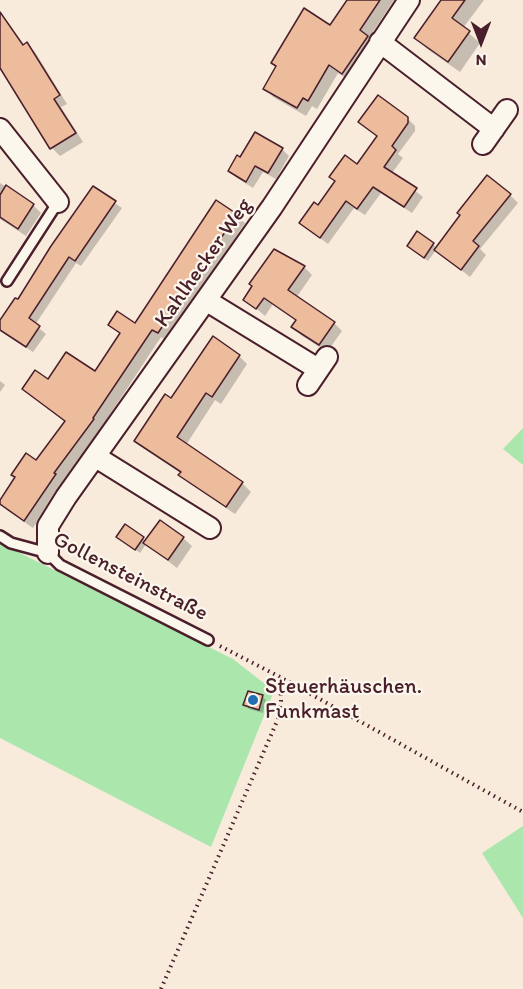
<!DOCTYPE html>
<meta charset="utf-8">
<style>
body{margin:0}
#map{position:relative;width:523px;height:989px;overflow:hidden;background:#f8ebdc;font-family:Itim,sans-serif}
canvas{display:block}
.north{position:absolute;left:451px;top:12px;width:60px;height:60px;-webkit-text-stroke:4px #fbf7ec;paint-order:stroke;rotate:180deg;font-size:16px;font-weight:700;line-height:24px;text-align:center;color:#4a1f2b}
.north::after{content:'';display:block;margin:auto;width:21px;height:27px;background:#4a1f2b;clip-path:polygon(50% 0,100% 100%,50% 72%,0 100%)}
</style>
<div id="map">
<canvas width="523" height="989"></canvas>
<div class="north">N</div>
</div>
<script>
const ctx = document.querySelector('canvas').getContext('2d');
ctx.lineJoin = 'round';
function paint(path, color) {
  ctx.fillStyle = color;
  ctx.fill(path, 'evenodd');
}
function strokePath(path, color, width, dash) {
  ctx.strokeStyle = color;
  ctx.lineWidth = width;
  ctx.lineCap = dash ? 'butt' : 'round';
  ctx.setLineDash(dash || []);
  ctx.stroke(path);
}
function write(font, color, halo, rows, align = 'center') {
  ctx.font = font + ' Itim,sans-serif';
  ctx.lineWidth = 4.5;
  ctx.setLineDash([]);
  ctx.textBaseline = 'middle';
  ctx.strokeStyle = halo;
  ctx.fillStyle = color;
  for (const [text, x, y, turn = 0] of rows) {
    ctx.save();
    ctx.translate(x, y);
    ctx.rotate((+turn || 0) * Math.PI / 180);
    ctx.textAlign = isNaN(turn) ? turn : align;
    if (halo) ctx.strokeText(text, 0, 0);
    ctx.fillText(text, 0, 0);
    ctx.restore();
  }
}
paint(new Path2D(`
 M523,428v37l-20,-16z
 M0,543l233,116 41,32 -63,156 -211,-109z
 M523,826v92l-41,-65z`), '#abe7ad');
paint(new Path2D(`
 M349,0h45l-25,38 7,8 -24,36 -14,-9 -21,36 -5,-3 -6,10 -33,-19 -8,-9 65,-61z
 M443,0h41l-21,28 17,15 -20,29 -33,-23 -11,-11z
 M6,23l18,22 3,-1 8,8 32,52 -6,3 22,35 -23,14 -8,-8 -52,-88v-33z
 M407,118l8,8v5l-17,23 5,4 -11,15 31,24 -11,16 -31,-20 -16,22 -11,-7 -26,36 -19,-14 -8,-7 57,-57 20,-29 -18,-15z
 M282,149l7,7 -13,23 -13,-7 -10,16 -16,-10 -8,-7 12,-12z
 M0,183l33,22 8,8 -15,23 -26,-17z
 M93,188l29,20 -41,58 -5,-3 -41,62 11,9 -13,18 -29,-19 -4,-4v-7l18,-21z
 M510,195l8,8 -38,46 6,6 -16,22 -34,-27 -8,11 -16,-11 21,-6 4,5z
 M236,215l9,8 -78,118 -6,-4 -60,91 1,1 -40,53 1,2 -30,44 -25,-17 -8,-8 36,-41 30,-39 -42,-34 24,-8 47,-8 26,-38 -11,-10h25z
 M304,267l8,8 -16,23 38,25 8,8 -15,21 -26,-17 -8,-8 4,-6 -24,-17 -8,12 -20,-17z
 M239,356l8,8 -26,40 -6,-4 -29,45 56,38 9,9 -16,22 -46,-31 -8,-10 -36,-24 -9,-9 35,-40z
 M0,381l5,4 -5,7z
 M143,538l3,4 37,-4 9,8 -15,22 -31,-24 -6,9 -18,-13z
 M262,696l4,4 -3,13 -14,-4 -4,-4z`), '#0003');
const building = new Path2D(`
 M347,0h33l-20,30 8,6 -26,38 -13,-9 -21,36 -5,-3 -6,10 -34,-19 13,-23 -5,-3 33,-55 26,17z
 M441,0h24l-13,18 18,13 -22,31 -34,-24z
 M0,12l23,33 4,-3 33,53 -6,4 22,34 -26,16 -50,-81z
 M378,95l30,22v6l-16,23 4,4 -12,17 33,21 -13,19 -31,-20 -16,22 -11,-8 -26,37 -21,-15 15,-21 4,3 17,-24 -6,-4 16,-22 12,9 20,-28 -19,-14z
 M255,132l28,16 -15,25 -13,-7 -9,16 -18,-11 9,-16 3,2z
 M487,175l24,19 -38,47 6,5 -18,24 -27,-20 26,-35 -3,-2z
 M6,185l28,19 -16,25 -18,-12v-22z
 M93,186l23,15 -41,60 -6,-4 -40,61 11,8 -14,21 -26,-17v-10l15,-22 3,1 33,-53z
 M216,200l21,14 -79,119 -6,-3 -59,88 1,1 -40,54 2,1 -32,47 -24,-17v-4l15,-23 -4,-2 15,-22 10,7 29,-39 -43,-32 13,-19 13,9 18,-27 29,19 25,-38 -12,-8 9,-14 18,12z
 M417,231l17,12 -10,15 -17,-12z
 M274,249l31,17 -17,24 47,32 -16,23 -28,-18 5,-7 -32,-22 -8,11 -13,-9 9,-14 -3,-2z
 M213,336l27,19 -28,42 -6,-4 -29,44 66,45 -17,25 -48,-32 3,-3 -47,-31 31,-47 6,4z
 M160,520l24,17 -16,23 -25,-17z
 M125,524l19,13 -9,13 -19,-13z
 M248,691l15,4 -4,15 -16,-5z`);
paint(building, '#ecbc9d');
strokePath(building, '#4a1f2b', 1.5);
const lane = new Path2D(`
 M7,281l51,-79
 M0,536l11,7 37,10 12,12 148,75`);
const street = new Path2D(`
 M380,42l114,87
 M0,129l58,73
 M483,144l24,-34
 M207,301l111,68
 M308,385l19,-28
 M96,457l114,71
 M48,553v-27l18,-29 206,-290 137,-207`);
strokePath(lane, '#4a1f2b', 14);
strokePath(street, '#4a1f2b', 24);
strokePath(new Path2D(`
 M220,646l60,31 243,135
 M161,989l117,-270 3,-18 -1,-24`), '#4a1f2b', 4, [1.5, 4.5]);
strokePath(lane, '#fbf7ec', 9);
strokePath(street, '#fbf7ec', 20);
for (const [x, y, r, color] of [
 [253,700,6,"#1f6fb2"]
]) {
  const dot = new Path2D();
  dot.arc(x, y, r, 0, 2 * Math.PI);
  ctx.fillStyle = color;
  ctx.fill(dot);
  strokePath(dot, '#fbf7ec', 2);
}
write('22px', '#4a1f2b', '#fbf7ec', [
 ["Kahlhecker Weg",204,263,-55],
 ["Gollensteinstraße",130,577,27]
]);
write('22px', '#4a1f2b', '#fbf7ec', [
 ["Steuerhäuschen.",265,687],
 ["Funkmast",265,712]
], 'left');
</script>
